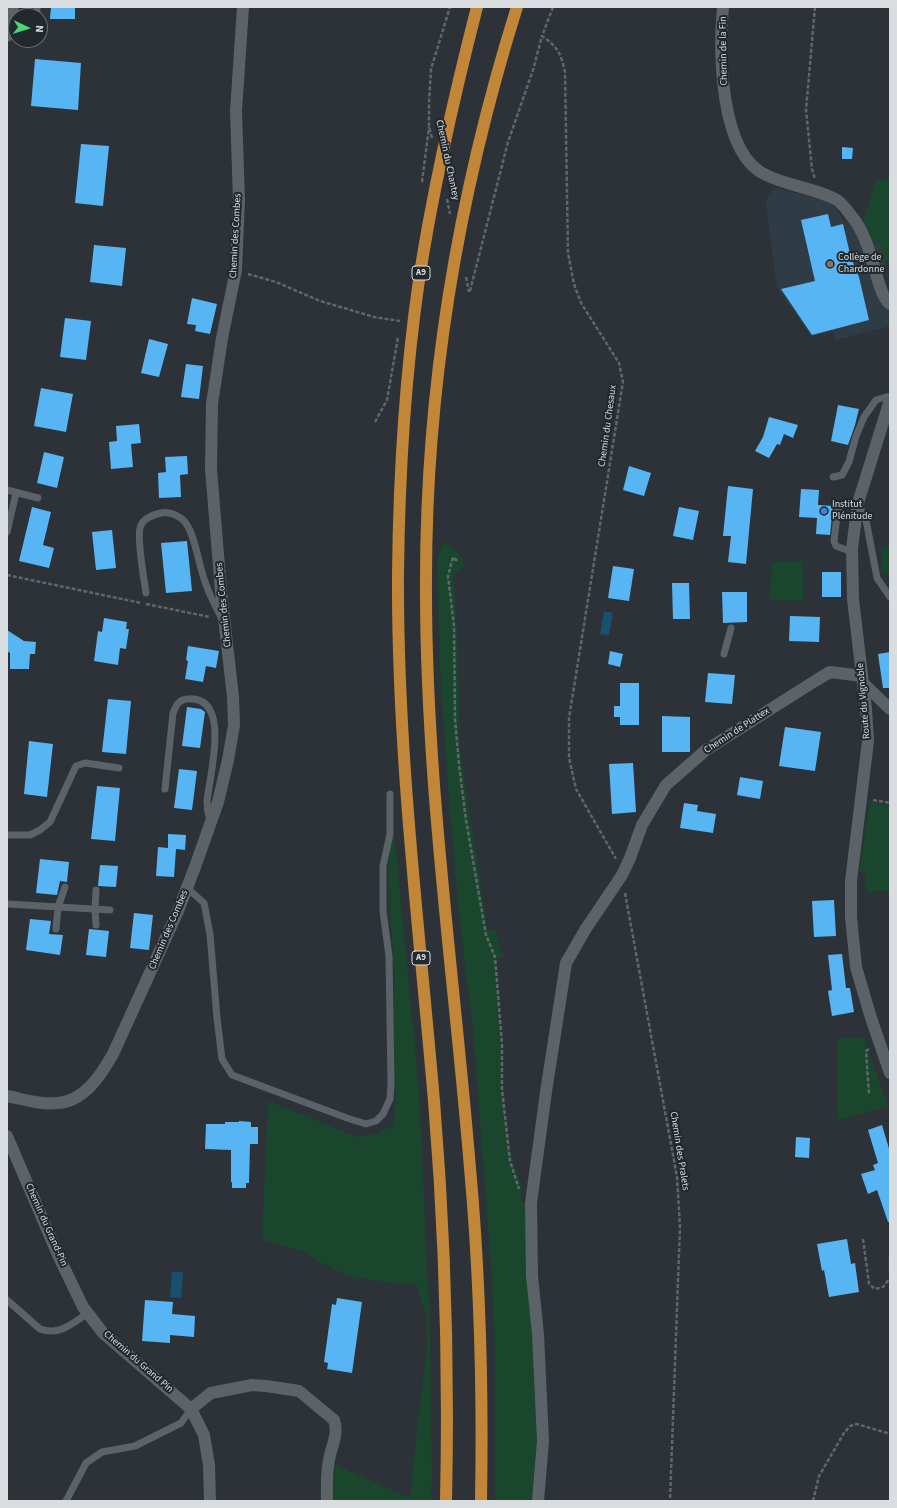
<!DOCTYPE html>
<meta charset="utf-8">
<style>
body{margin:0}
#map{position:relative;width:897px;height:1508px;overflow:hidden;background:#2c3237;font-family:"Source Sans 3",sans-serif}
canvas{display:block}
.frame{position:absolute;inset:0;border:8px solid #d9dde0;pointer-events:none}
.north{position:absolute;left:8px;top:8px;width:40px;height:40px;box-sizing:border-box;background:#22282d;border:1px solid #6b7075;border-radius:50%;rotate:94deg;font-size:11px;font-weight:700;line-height:16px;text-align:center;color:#d9dde0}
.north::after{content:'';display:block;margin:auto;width:14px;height:18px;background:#4dd676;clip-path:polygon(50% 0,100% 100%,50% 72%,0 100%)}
</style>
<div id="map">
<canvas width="897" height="1508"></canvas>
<div class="frame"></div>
<div class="north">N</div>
</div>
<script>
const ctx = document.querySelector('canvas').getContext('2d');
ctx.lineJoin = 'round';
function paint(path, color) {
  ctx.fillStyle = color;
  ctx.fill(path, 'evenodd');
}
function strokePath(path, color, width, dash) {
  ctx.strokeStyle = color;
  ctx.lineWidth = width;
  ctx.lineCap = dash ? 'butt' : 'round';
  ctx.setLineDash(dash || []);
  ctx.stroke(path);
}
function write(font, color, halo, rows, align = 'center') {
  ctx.font = font + ' "Source Sans 3",sans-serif';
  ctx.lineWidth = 4;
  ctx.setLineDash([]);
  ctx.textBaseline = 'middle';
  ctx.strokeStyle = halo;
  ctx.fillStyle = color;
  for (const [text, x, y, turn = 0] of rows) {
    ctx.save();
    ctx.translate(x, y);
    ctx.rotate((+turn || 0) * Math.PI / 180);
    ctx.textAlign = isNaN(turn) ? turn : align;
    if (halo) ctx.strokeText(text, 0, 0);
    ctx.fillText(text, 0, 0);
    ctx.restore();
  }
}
paint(new Path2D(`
 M779,188l46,13 9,6 11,15 14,-3 8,7 3,14 10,3 4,16h2l-4,14 8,24v29l-55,14 -2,-9 -22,5 -34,-48 -11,-85 2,-8 5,-5z`), '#303c45');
paint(new Path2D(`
 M876,179l14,1v81l-6,-2 -4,-16 -10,-3 -3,-14 -4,-3z
 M443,542l15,11 7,13 -12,8 5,63 2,112 28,182 8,-1 7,28h-8l7,86v45l7,60 13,39 -1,15h10l7,131v167h-43v-147l-4,-88 -18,-235 -14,-117 -13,-150 -6,-97 -3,-108z
 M881,547l9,1v25h-9z
 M772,562h31v39l-33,-1z
 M870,802l20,3v86h-24l-1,-19 -6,-1z
 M392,837l3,2 24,251 11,231 2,155 -1,25h-98l-1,-19 2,-18 76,34 3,-35 14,-115v-28l-11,-37 -12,2 -56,-9 -38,-19 -4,-5 -41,-11 -3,-6 6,-134 89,36 19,-3 18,-9 2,-33 -2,-11 -2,-81 3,-18 -6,-83 -1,-29z
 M837,1038h27l24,68 -44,13h-7z`), '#19462d');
paint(new Path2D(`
 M604,611l9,2 -4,22 -9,-1z
 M172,1272h11l-2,26 -11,-1z`), '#1a506f');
paint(new Path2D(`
 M51,7h24v12h-25z
 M35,59l46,4 -3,47 -47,-4z
 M81,144l28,2 -6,60 -28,-3z
 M842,147l11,1 -1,11h-10z
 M828,214l3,13 12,-3 8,34 8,19 10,43 -57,15 -31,-46 34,-8 -14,-61z
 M94,245l32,3 -4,38 -32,-4z
 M192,298l25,6 -7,30 -15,-3 1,-6 -9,-1z
 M65,318l26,3 -5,39 -26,-3z
 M149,339l19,5 -9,33 -18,-4z
 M186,364l17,2 -4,33 -18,-2z
 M41,388l32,6 -7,38 -32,-6z
 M838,405l21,4 -4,16 -7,20 -17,-4z
 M769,417l29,8 -5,13 -9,-4 -4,11 -3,-1 -8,14 -14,-7 8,-14z
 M139,424l2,19 -10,1 2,23 -22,2 -2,-27 8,-1 -1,-15z
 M44,452l20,5 -7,31 -20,-5z
 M187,456l1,18 -8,1 1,22 -22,1 -1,-25 8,-1 -1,-15z
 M629,466l22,7 -7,23 -21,-6z
 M728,486l25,3 -7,75 -18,-2 3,-26h-8z
 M801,489l18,1 -1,15 15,1 -3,29 -14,-1 1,-16 -18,-1z
 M32,507l19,5 -8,33 11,3 -5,20 -30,-7z
 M679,507l20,4 -6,29 -20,-4z
 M112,530l4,38 -20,2 -4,-38z
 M187,541l5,50 -26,2 -5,-50z
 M613,566l21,3 -5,32 -21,-3z
 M822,572h19v25h-19z
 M672,583h17l1,36h-17z
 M722,592h25v30l-24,1z
 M790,616l30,1 -1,25 -30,-1z
 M104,618l23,4 -1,7h3l-3,20 -6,-1 -2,17 -24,-4 4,-30 4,1z
 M7,630l17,11 12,1 -1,12h-5l-1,15h-19v-16l-3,-2z
 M188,646l31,5 -3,17 -10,-2 -3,16 -18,-3 3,-18 -2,-1z
 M610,651l13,3 -3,13 -12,-3z
 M890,652v36h-7l-5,-34z
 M708,673l27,2 -3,29 -27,-2z
 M620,683h19v42h-19v-8h-6v-11h6z
 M108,699l23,2 -5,53 -24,-2z
 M187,707l14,2 4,3 -5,36 -18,-2z
 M662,716l28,1v35h-28z
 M785,727l36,5 -6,39 -36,-5z
 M29,741l24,3 -6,53 -23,-3z
 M633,763l3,49 -24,2 -3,-50z
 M179,769l18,2 -5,39 -18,-2z
 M740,777l23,4 -3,18 -23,-4z
 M97,786l23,2 -5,53 -24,-2z
 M684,803l14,2 -1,6 19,3 -3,19 -33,-5z
 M168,834l18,1 -1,15 -9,-1 -2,28 -18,-1 2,-29 10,1z
 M40,859l29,3 -2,20 -7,-1 -3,14 -21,-2z
 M100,865l18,1 -2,21 -18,-1z
 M834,900l2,36 -22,1 -2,-36z
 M134,913l19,2 -4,35 -19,-2z
 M30,919l21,2 -2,13 14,1 -3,20 -34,-5z
 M89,929l20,2 -3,26 -20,-2z
 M842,954l4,34h4l4,24 -22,4 -4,-25 4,-1 -4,-35z
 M239,1121l12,1v5h7v17h-8l-1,39h-3v5h-14v-6h-1v-32l-26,-1 1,-25h19v-2h14z
 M882,1125l8,27v70h-2l-11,-32 -9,4 -7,-20 14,-4 -2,-5 5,-2 -10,-33z
 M796,1137l14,1 -1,20 -14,-1z
 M847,1239l4,25 4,-1 4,29 -30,5 -5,-27 -2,1 -5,-27z
 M337,1298l25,4 -10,71 -25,-4 1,-6 -4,-1 8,-58 4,1z
 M145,1300l28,2 -1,12 23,2 -1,21 -24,-2v8l-28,-2z`), '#58b5f4');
strokePath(new Path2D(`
 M553,7l-11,29c16,11 19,18 23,36l3,181 6,31 7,19 38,60 4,19 -54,336v40l7,31 40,70
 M815,7l-9,103 6,59 3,10
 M432,138l-3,-11v-24l2,-34 19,-62
 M422,182l7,-55
 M447,199l3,15
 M248,274l28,8 44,19 24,7 30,9 26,4
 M466,277l3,15
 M470,291l38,-149 25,-72 9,-34
 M375,422l12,-22 11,-63
 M457,561l-4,-4 -5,19 6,50 1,93 4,46 7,55 20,115 9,22 7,87v45l8,72 9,28
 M7,575l134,28
 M146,604l64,13
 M873,800l17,3
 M625,893l52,284 3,49 -10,275
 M869,1049l-3,2 3,43
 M863,1239l6,45 6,5 8,-2 7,-9
 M890,1256v17
 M813,1501l6,-25 25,-43 6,-7 7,-2 33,10`), '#61666b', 2.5, [4, 2]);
strokePath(new Path2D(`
 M37,16v-9
 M833,477l9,-2 7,-13 7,-26 8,-19 12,-17 14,-4
 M7,490l31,8
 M859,505l7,15 11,58 13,19
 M838,507l-4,34 2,5 16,6
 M7,532l9,-39
 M146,593c-2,-14 -9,-53 -6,-65 2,-9 12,-13 21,-15 8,-2 19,3 24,9 9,11 13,37 17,50 4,16 11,30 19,45
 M724,654l7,-26
 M165,789l8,-76c3,-7 5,-13 14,-14 46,-4 22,77 20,103 0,6 1,12 3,18
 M7,835h23l10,-5 10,-8 26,-56 9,-3 34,5
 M187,888l17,15 6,31 7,84 5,41 10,16 115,43 19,6 10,-3 7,-7 7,-15 1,-15 -2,-128 -6,-45v-45l7,-32v-40
 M7,904l103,6
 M96,925l-1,-16 1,-19
 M56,929l2,-22 7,-20
 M7,1300l33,29c19,7 32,-5 48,-16
 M66,1501l20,-38 16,-11 33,-6 46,-23 10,-14`), '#5c6368', 7);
strokePath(new Path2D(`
 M723,7c-4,43 -4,147 43,168 22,11 49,13 71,25 6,4 12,13 16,18 12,14 19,42 24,59 3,9 5,20 13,27
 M7,36l6,-29
 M863,683l27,26
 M7,1096c16,3 33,9 50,7 27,-1 44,-28 56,-49l65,-143 17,-44 23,-65 10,-42 6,-35 -1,-28 -12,-106 -10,-122 1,-65 10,-66 14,-68 3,-70 -3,-89 7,-104
 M7,1136l51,119 25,52 20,26 88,76 13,26 5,30 1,36
 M191,1409l20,-16 41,-8 14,1 33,5 35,29c5,14 -3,27 -5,40 -3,13 -2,28 -2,41
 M538,1501l5,-60 -5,-107 -6,-58 -1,-73 15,-111 20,-129 19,-33 37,-55 8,-17 12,-33 24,-40 40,-35 109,-69 15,-9 32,4`), '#5c6368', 12);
strokePath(new Path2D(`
 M890,400l-32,103 -6,45 1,51 13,110 2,32 -17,140v36l5,50 15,51 19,55`), '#5c6368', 12);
strokePath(new Path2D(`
 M446,1501c3,-134 -1,-267 -12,-400 -15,-175 -37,-351 -36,-527 1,-98 7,-197 21,-294 14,-92 35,-183 58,-273
 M481,1501c2,-111 -1,-222 -11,-333 -16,-195 -45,-391 -44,-588 0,-194 33,-388 91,-573`), '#c18637', 12);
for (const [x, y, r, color] of [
 [830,264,4,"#8d6e63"],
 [824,511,4,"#3f7fe0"]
]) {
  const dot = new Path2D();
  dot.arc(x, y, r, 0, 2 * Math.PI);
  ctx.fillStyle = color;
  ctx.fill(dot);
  strokePath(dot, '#22282d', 1.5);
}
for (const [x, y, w] of [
 [421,273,18],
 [421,958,18]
]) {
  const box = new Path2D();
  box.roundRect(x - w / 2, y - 7, w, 14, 3);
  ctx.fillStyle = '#22282d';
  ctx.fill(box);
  strokePath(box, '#d9dde0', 1);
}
write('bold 9px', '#d9dde0', null, [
 ["A9",421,273],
 ["A9",421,958]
]);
write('10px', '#d9dde0', '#22282d', [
 ["Chemin de la Fin",724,51,-91],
 ["Chemin du Chantey",447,160,78],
 ["Chemin des Combes",236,236,-87],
 ["Chemin du Chesaux",608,426,-82],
 ["Chemin des Combes",224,605,-96],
 ["Route du Vignoble",864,701,-95],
 ["Chemin de Plattex",737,731,-33],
 ["Chemin des Combes",169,930,-67],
 ["Chemin des Pralets",679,1151,81],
 ["Chemin du Grand-Pin",46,1225,66],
 ["Chemin du Grand Pin",138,1362,41]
]);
write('10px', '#d9dde0', '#22282d', [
 ["Collège de",838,258],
 ["Chardonne",838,270],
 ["Institut",832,505],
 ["Plénitude",832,517]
], 'left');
</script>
